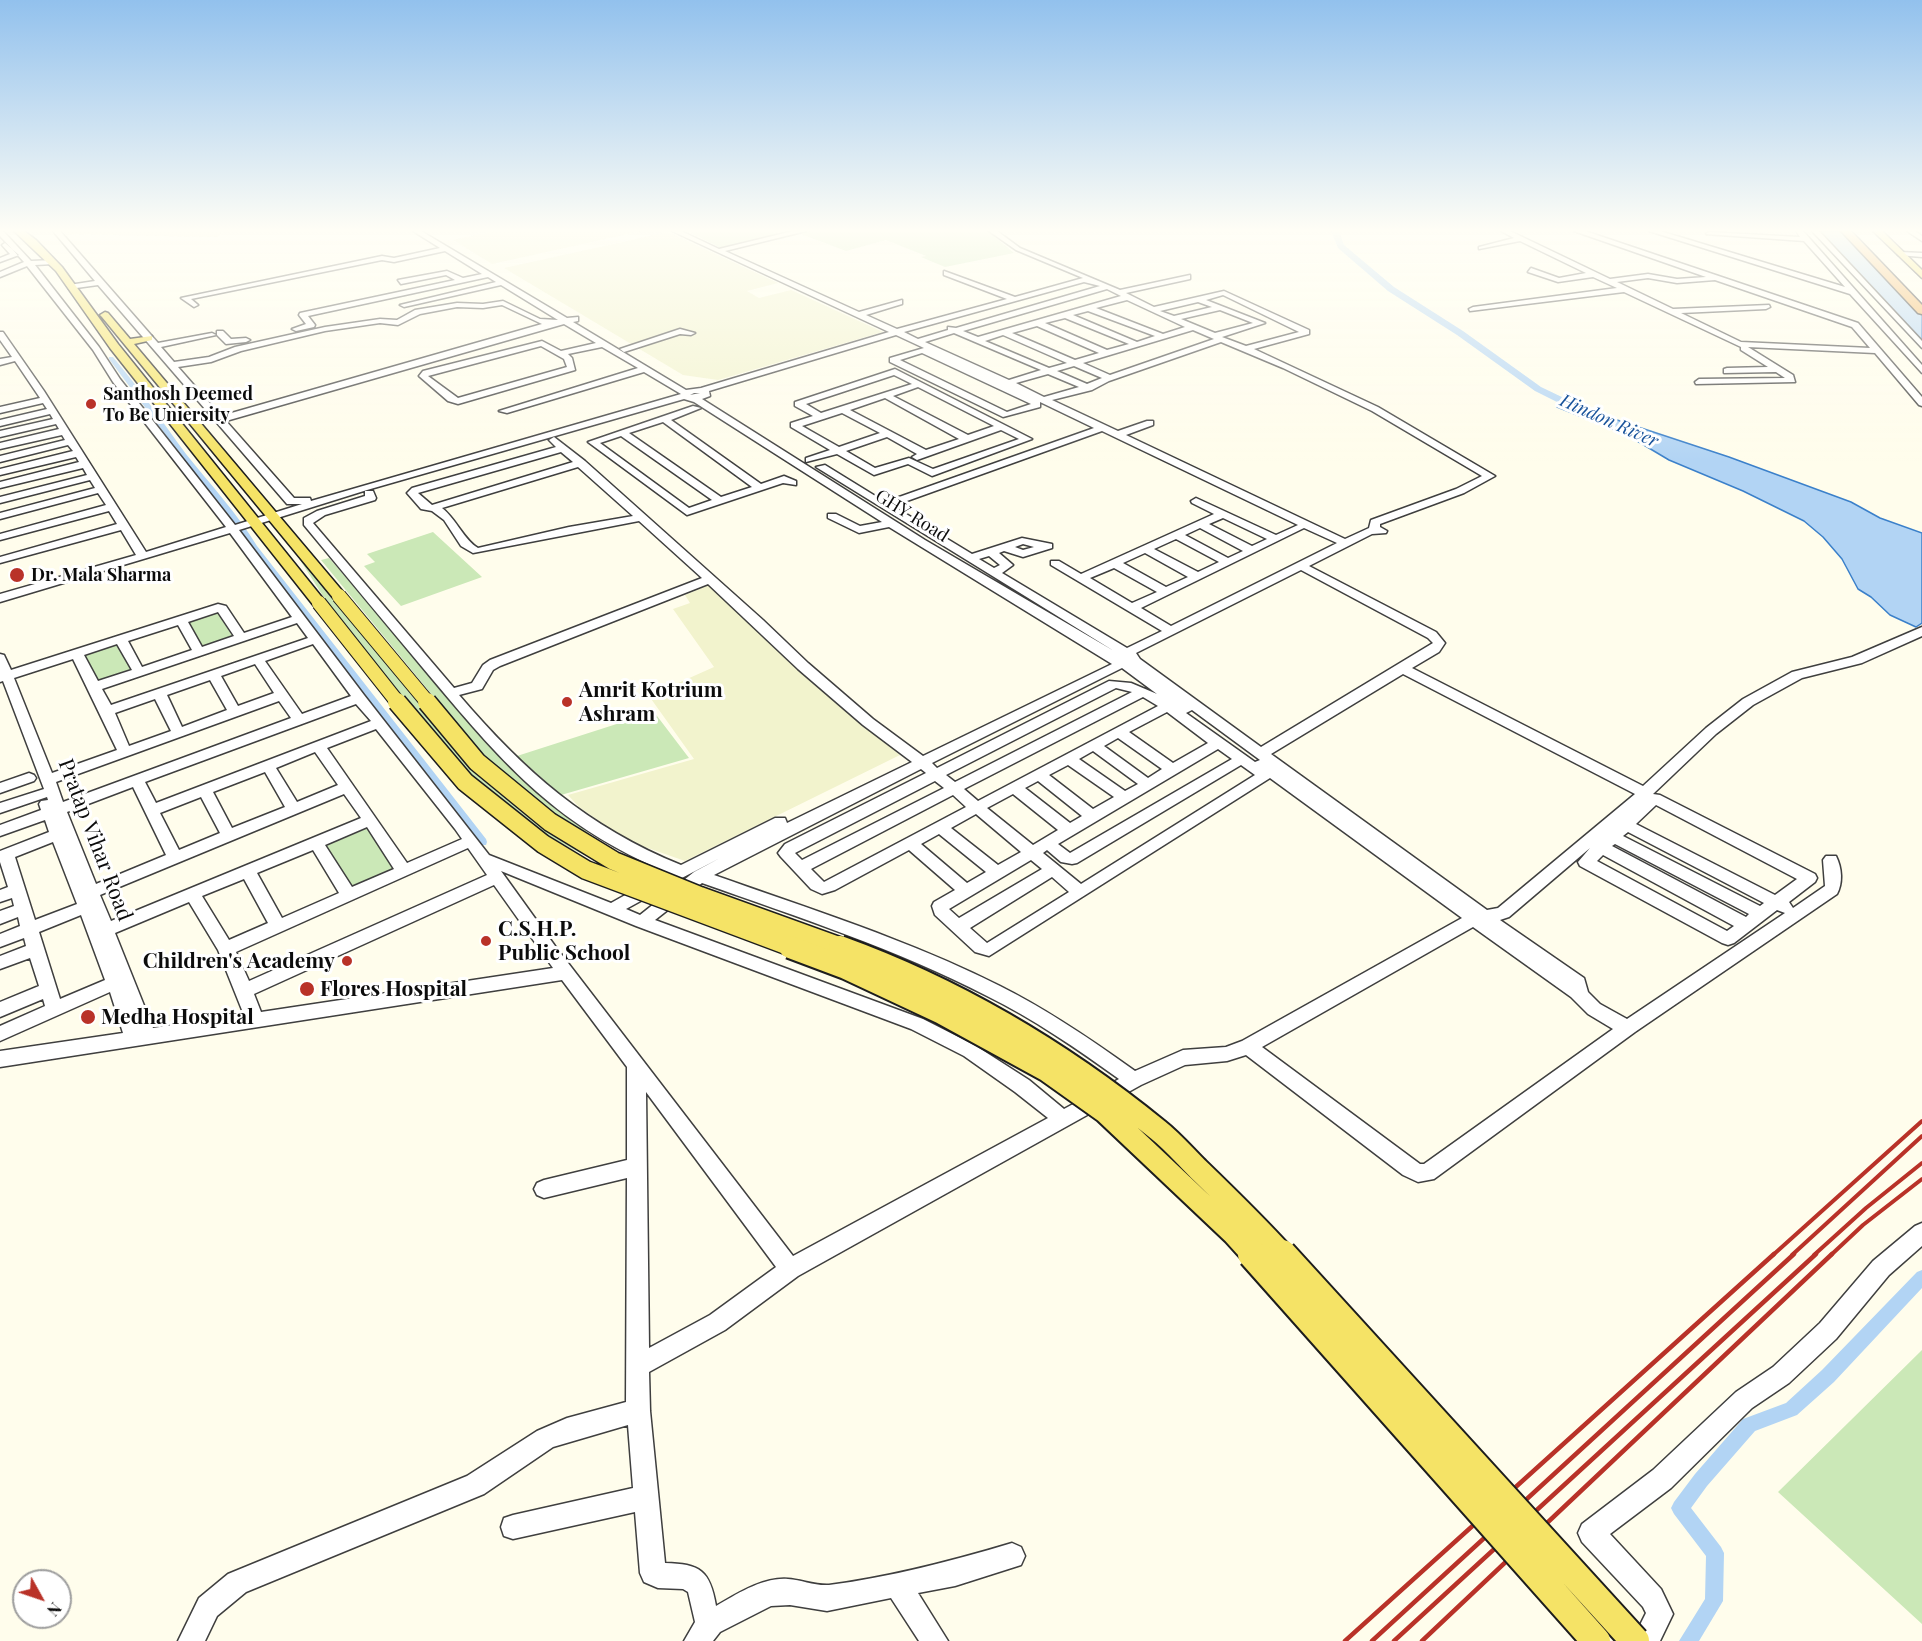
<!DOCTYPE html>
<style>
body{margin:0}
#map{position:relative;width:1922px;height:1641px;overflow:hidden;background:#fffdec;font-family:"Playfair Display",serif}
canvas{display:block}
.north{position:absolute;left:12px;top:1569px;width:60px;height:60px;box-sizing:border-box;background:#fff;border:2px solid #9e9e9e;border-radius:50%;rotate:130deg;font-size:16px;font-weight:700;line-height:24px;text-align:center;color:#0c0c0c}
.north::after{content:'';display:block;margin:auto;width:21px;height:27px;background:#b93228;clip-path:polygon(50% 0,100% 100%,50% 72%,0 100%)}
</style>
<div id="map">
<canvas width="1922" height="1641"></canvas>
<div class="north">N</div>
</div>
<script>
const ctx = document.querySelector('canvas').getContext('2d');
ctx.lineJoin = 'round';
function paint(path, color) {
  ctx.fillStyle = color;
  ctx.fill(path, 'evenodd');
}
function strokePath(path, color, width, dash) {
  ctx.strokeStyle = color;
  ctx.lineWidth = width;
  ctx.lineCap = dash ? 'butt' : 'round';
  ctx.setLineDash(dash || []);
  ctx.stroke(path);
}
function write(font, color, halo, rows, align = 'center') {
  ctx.font = font + ' "Playfair Display",serif';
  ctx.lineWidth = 6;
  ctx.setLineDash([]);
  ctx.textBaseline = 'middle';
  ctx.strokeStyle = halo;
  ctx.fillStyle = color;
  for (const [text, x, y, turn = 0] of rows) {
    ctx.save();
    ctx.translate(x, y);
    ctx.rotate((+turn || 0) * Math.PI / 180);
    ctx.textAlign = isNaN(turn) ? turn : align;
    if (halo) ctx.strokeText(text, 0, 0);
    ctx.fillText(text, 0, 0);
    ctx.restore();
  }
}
paint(new Path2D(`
 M64,231h159l-5,6 -149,-3z
 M495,231h147l-150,33 -39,-24z
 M668,232l110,51 -31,8 12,7 32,-8 92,42 -165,48 -35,-5 -179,-107z
 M709,585l138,128 53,42 -215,106 -57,-20 -49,-34 -11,-12 126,-36 -45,-63 65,-29 -41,-58 17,-6 -5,-8z`), '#f2f3cd');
paint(new Path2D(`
 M687,231h83l7,3 -56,14z
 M811,231h177l26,22 -69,14 -24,-10 5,-1 -40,-16 -40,11 -45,-17z
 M433,532l49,45 -81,29 -37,-40 11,-4 -8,-8z
 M295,552l147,180 78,79 68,42 -4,2 -44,-23 -65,-52 -41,-44 -111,-140z
 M329,558l167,193 51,49 48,38 -32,-18 -44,-32 -29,-27 -39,-43 -130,-158z
 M217,612l17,27 -33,10 -16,-27z
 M118,643l15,29 -35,11 -14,-29z
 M654,712l35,46 -128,37 -44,-39z
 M368,828l29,42 -48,22 -28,-44z
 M1922,1350v274l-144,-132z`), '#cbe8b7');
const water = new Path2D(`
 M1820,231h25l77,78v35z
 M1571,400l34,16 124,41 122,45 29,16 42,15v90l-6,4 -26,-12 -19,-18 -13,-8 -16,-30 -19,-22 -19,-16 -61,-30 -74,-31 -42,-25 -70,-28z`);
paint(water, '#b2d4f4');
strokePath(water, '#3b80ca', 1.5);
paint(new Path2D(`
 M109,357h4c26,31 49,64 73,97 24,30 51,59 71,92l229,293 1,3 -1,3h-8l-227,-296 -20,-31 -49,-61 -73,-98z
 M1922,1270v18l-88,94 -37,33 -42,16 -48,55 -16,22 30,39 3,6 -1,48 -24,40h-20l26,-42 1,-43 -32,-42 -3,-6 3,-6 21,-28 48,-55 43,-16 36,-33 95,-98z`), '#b2d4f4');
paint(new Path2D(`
 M1331,231h8l5,14 50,42 69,44 78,56 48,23v4h-8l-46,-23 -78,-56 -69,-44 -50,-43z`), '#b2d4f4');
const minor = new Path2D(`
 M0,231h3l28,30 23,-1v4l-19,1 64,82 21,32 115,146 67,-21h-15l-189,-219 -29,4v-4l26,-4 -42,-50h7l98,112 54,-10 4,2 -55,12 13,15 35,-5 26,-10 90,-20 55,-8 17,1 18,-10 42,-7 26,1 20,-3 37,18 18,1 -57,-35 -97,22 -4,-2 96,-23 -8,-5 -180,39 7,9 -1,2 -18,4 -4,-2 14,-5 -7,-9 1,-2 155,-33 -9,-5 -45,9 -3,-4 49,-9 16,7 19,-4 -37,-23 -51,11 -12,-2 -191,39 7,6 -4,2 -13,-9 201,-42 12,2 46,-10 -27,-17h8l146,87 11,-1v4l-5,1 113,68 15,-2 188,-56 -217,-101h9l38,18 74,-18h13l-81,20 134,61 43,-12v4l-36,11 31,14 110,-30 -63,-24v-4l71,26 68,-19 -67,-28 -27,-19h8l23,17 100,42 70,-15v4l-64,14 28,14 70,-16 85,39v4l-55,15 124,58 117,69 -31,17 -84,31v3l7,4 -1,2 -14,1 -63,32 127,66 9,11 -6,9 -27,16 231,118 63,-58 37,-29 49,-27 60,-15 70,-30v9l-60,27 -60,15 -49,27 -37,29 -63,60 7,1 155,79 2,4 -2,4 -26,20 4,6 32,-22 -2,-26 3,-4h10c6,12 7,27 1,38l-202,138 -201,147 -16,3 -15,-7 -157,-120 -19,6 -42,4 -44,20 -343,191 -73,54 -76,42 1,39 15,152c35,1 45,7 51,43 21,-12 47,-29 72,-27 14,1 27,7 41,6 62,-8 123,-24 183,-42l9,4 4,9 -4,9 -66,21 -37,7 30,48h-29l-28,-43 -64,13 -37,-6 -19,1 -51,26 -7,9h-29l11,-19 -7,-30 -5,-3 -25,-1 -14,-6 -4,-9 -5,-61 -122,27 -9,-3 -3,-9 3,-9 9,-3 120,-27 -5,-63 -75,22 -69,47 -238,98 -29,24 -12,25h-27l21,-43 29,-24 239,-98 70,-45 30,-13 59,-16 1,-224 -83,20 -7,-3 -3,-6 3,-6 7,-3 83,-20v-93l-65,-87 -562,87v-16l123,-18 -13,-41 -110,49v-15l45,-20 -2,-7 -43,18v-15l39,-16 -9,-28 -30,11v-13l26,-10 -2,-8 -24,9v-13l20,-8 -2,-9 -18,7v-13l14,-5 -2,-8 -12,4v-12l8,-3 -8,-25v-11l49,-19 -4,-12 -45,16v-11l41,-15 -2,-6 2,-3 7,-1 -1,-3 -47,16v-10l44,-14 -41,-108 -3,1v-28l4,1 7,15 207,-66 8,2 18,27 48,-16 -62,-84 -230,69v-8l136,-39 -15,-25 -121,33v-6l117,-33 -8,-13 -109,29v-6l106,-29 -8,-12 -98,26v-6l95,-25 -5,-8 -90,23v-6l87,-22 -4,-7 -83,20v-6l79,-20 -3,-5 -76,18v-6l73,-18 -5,-6 -68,17v-6l65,-16 -3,-5 -62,14v-6l59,-14 -3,-5 -56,13v-6l53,-12 -3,-5 -50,12v-6l47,-11 -4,-6 -43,10v-6l40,-9 -25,-37 -15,4v-6l12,-2 -12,-17v-8h3l41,59 102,161 80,-25 -113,-145 -20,-32 -66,-84 -27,11v-5l24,-10 -24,-26zM1084,282l16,4 -144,42 -8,-1v3l-30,9 -14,-7zM1107,289l14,7 -143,41 -15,-6zM1223,295l76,37 -53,14 -24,-9 43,-14 -59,-23zM1127,300l58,27 -22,7 -67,-26zM1198,302l14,5 -38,9 -14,-5zM502,305l40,19 -321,92 -43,-49 33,-5 30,-11 84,-20 55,-8 18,2 22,-11 37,-7 26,1zM1220,310l33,13 -38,10 -34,-14zM1088,311l67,25 -18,6 -64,-27zM1065,318l64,26 -22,6 -62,-27zM564,324l32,19 -35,8 -19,-10 -119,30 -4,5 29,25 10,3 117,-34 -3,-12 -4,-4 34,-7 36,21 -139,43 8,2 137,-41 37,22 -370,107 -1,-3h-16l-68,-77zM1037,326l62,27 -24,7 -63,-27zM1193,330l21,9 -104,36 -27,-12zM954,333l87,37 -32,10 -84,-38zM896,335l28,13 -34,10v4l113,55 37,-10v-5l54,26 -209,74 -60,-37 -9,2 298,184 -189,-111 -223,-141 8,-3 -1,-5zM1003,335l64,28 -18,5 -64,-27zM1221,342l62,26 89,43 110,65 -26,13 -85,31 -2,8 -24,11 -219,-104 27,-10v-4h-6l-29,10 -66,-31 40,-10 17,-9zM541,346l23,13 3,8 -109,31 -30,-22zM922,353l109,51 -24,8 -107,-52zM1074,366l28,12 -15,6 -30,-13zM1048,374l31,13 -35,10 -28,-14zM694,393h6l-10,2zM684,399l10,3 188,120 -22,4 -24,-12h-8v4l31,15 30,-6 223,137 -189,92 -50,-37 -65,-56 -45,-43 -178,-159 -31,-24 -5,3 7,7 -144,41 -5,5 14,16 11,2 12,9 17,26 12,7 166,-32 63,57 -212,82 -7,5 -11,18 -18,5 -141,-165 12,-8 50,-15 1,-2 -3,-7h-8v5l-48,15 -13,7v7c43,52 86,104 129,155 73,87 126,147 234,192l-3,4 2,4h12l42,-22 -26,14 -54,43 -14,-6 31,-17 2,-4 -2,-4h-12l-34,19 -122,-48 -125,-160 -125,-165 128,-40zM1102,431l196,94 -22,10 -80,-37 -5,3 1,2 22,11 -133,60 -22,-13h-8v4l111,66 -35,17 -125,-75 11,-8 -14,-12 5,-2 19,6 29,-9v-4l-30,-6 -50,16 -79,-48zM561,452l12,10 -141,43 -14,-12zM578,467l55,49 -64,11 -91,21c-14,-8 -21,-28 -36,-40zM1223,518l44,21 -15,7 -43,-22zM1200,528l43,23 -15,7 -43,-23zM1304,528l33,15 -166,83 -30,-18zM1176,539l43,23 -21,10 -44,-23zM1023,544l11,3 -11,3 -8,-3zM1145,553l43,24 -22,10 -43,-24zM989,556l11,9 -6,3 -15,-9zM1114,568l43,24 -25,11 -42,-25zM1301,570l127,68 5,5 -172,104 -121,-88 -4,-6zM708,584l90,85 65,56 49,37 -125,61 -2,-5h-10l-94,47c-94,-38 -157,-94 -222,-170l23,-6 11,-19 7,-4zM218,612l16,24 -32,11 -14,-25zM297,623l11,15 -197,67 -9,-16zM178,625l14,25 -50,17 -14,-26zM117,644l15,26 -34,11 -14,-26zM313,644l38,52 -49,18 -37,-53zM73,659l44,91 -65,23 -38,-95zM255,664l19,29 -36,13 -17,-30zM1122,668l35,26 -26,-11 -22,-2 -172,87 -5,-5zM1403,674l232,120 -137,114 -11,2 -216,-156zM210,680l17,30 -45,17 -15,-32zM1116,688l16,4 -177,90 -9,-7zM1143,697l15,9 -180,95 -14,-12zM155,699l16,32 -42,15 -14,-33zM279,701l12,17 -228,84 -7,-20zM356,704l15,17 -215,82 -11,-21zM1192,710l68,50 -5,2 -69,-49zM1167,712l41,31 -35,20 -44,-31zM376,729l79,100 7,10 -55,24 -80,-115zM1118,738l44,31 -14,9 -44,-32zM1218,749l14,10 -162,94 -12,-9zM1093,751l45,33 -13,7 -46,-32zM315,752l23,33 -41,17 -21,-34zM1068,765l46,32 -21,12 -44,-34zM1241,765l14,10 -174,109 -38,-31 4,-3 14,12 11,2 5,-1zM921,769l5,4 -141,71 -7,9 3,4 30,32 11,5 13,-4 74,-40 46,40 -21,12 -2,4 3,9 40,37 14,4 281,-178 192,140 -220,123 -16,6 -43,3 -48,21c-43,-31 -87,-61 -135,-85 -91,-46 -190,-77 -286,-111zM265,772l20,35 -53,21 -19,-36zM935,781l9,7 -142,72 -7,-7zM1038,781l44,35 -12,7 -45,-35zM133,787l33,68 -70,29 -29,-72zM344,794l17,24 -250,103 -11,-26zM1013,794l45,36 -25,15 -46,-37zM953,795l13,12 -142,75 -13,-13zM201,797l19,36 -41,17 -19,-37zM1656,805l141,74 -22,16 -139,-71zM976,814l45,38 -23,13 -47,-37zM367,827l27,42 -42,18 -27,-42zM1628,832l136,71 -4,3 -137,-70zM939,834l47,38 -19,11 -46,-39zM53,842l24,62 -42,16 -20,-63zM1615,844l134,70 -3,3 -134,-71zM468,848l19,27 -238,106 -13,-29zM1590,848l-12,14 2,4 142,77 6,2 6,-2 43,-33 8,3 -158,106 -27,-15 -12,-12 -4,-14 -84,-58 9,-3zM313,850l26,43 -57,25 -25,-45zM1603,855l131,71 -7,5 -130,-70zM1031,860l11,9 -83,49 -10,-9zM501,871l135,55 275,103 53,27 51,36 33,26 -255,138 -238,-310zM1052,877l17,15 -82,51 -17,-15zM244,879l24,44 -39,17 -27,-44zM702,883c96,34 194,66 285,113 47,23 90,53 132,83l-55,30 -35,-29 -53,-34 -53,-27 -268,-99zM494,885l59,83 -292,44 -7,-18zM189,902l29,48 26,65 -91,13 -38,-95zM81,915l24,65 -45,19 -21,-67zM1473,927l98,70 17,17 25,15 -189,135h-4l-158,-117zM646,1092l130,175 -66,48 -61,33z
 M1501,231h9l100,48 38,-5 29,5 29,-2 -132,-46h11l273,92 64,74v9l-3,-1 -44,-52 -127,-6 45,28 2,7 -99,2 -1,-2 4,-3 86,-1 -9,-6 -52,1v-4l3,-1 41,-1 -27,-17v-3l-117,-55 -154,19 -1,-2 4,-2 144,-19 -24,-11 -35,5 -30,-10 3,-4 28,10 27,-5 -66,-32 -41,8v-2l35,-9zM1648,278l29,5 38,-3 137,47 18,21 -129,-6 -60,-29 85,-4 4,-2 -1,-2 -96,4 -56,-27z
 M1649,231h11l185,56 -41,-46 -98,-7 3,-2 91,5 -4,-6h7l119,134v8l-72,-79z
 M1812,231h7l103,110v7z
 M1907,231h8l7,5v5z
 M5,243l14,12 -19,7v-4l10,-4 -8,-9z
 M1900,252l22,1v4l-24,-2z
 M680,329l15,4 -4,2 -11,-1 -56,18 -4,-3z
 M217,331h6l8,8 15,-1 4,2 -4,2 -20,2 -9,-9z
 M895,369l137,70 -100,37 -24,-12 -34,11 -37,-21 -31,8v-4l24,-8 -39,-23v-4l22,-7 -18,-10v-4zM894,375l18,9 -91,29 -15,-9zM918,387l76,39 -26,9 -75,-39zM885,398l74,41 -33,11 -76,-40zM842,413l38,20 -41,14 -37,-21zM1001,430l18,9 -86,30 -24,-11 -34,10 -29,-17 41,-14 30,17 -5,3 5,3z
 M693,406l8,2 -30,12 90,64 23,-8 12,5v4l-13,-2 -96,32 -99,-73zM663,422l89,65 -31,10 -92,-64zM621,436l91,64 -23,8 -89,-65z
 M29,773l5,2 2,3 -2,3 -34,12v-10z
 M1922,1223v23l-33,29 -53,64 -47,44 -37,25 -81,80 -61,46 51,55 12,25 -13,27h-28l14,-28 -3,-6 -61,-65 -4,-9 4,-9 71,-54 83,-78 37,-25 47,-44 53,-62 42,-35z`);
const major = new Path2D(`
 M14,231h10l12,9 26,27 56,77 206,256 2,3 -2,3h-10l-204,-258 -54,-77z
 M1873,231h9l40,39v8z
 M105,312l3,1 22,26 22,-3v4l-18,4 210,249 2,3 -2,3h-10l-232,-282 -2,-2z`);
const highway = new Path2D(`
 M1841,231h10l71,74v9l-4,-1z`);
strokePath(minor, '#3f3f3f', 3);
strokePath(major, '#1d1d1d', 3);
strokePath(highway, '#1d1d1d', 3);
paint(minor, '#fff');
paint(major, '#f5e366');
paint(highway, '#f1b058');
strokePath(new Path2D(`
 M1773,1255l149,-134
 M1792,1255l130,-119
 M1814,1255l52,-47 56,-45
 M1831,1255l32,-30 59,-46`), '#b93228', 4);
strokePath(new Path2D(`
 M1345,1641l429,-387
 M1372,1641l422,-387
 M1394,1641l422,-387
 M1422,1641l410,-387`), '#b93228', 4.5);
const majorBridgeFar3 = new Path2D(`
 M339,596l90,108
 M319,603l80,101`);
const majorBridgeFar2 = new Path2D(`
 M397,702l68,80 78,62 43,26 208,78
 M427,702l50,60 73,60 64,39 86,35 144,52`);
const majorBridgeFar1 = new Path2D(`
 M790,947l56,21 96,45 104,57 59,42 129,122 19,21
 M840,947c116,42 222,105 318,183 14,11 26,25 39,38 30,29 59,57 86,87`);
const majorBridge = new Path2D(`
 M1252,1254l344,387
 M1282,1254l353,387`);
strokePath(majorBridgeFar3, '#1d1d1d', 16, []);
strokePath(majorBridgeFar2, '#1d1d1d', 21, []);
strokePath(majorBridgeFar1, '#1d1d1d', 26, []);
strokePath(majorBridge, '#1d1d1d', 32, []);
strokePath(majorBridgeFar3, '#f5e366', 14);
strokePath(majorBridgeFar2, '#f5e366', 18);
strokePath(majorBridgeFar1, '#f5e366', 22);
strokePath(majorBridge, '#f5e366', 28);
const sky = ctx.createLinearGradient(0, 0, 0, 461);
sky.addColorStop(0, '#92c1ed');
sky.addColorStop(0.5, '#fffef6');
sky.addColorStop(1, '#fffef600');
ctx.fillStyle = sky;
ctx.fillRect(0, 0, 1922, 461);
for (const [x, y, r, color] of [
 [91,404,6,"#b93228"],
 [17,575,8,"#b93228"],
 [567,702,6,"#b93228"],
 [486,941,6,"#b93228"],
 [347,961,6,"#b93228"],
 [307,989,8,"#b93228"],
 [88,1017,8,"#b93228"]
]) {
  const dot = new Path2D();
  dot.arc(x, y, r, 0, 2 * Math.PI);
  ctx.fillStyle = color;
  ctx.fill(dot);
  strokePath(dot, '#fff', 2);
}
write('bold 18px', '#0c0c0c', '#fff', [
 ["Santhosh Deemed",103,394],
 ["To Be Uniersity",103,415],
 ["Dr. Mala Sharma",31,575]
], 'left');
write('italic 18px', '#19539b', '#fff', [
 ["Hindon River",1609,421,24]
]);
write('18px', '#0c0c0c', '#fff', [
 ["GHY Road",912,516,32]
]);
write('bold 21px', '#0c0c0c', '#fff', [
 ["Amrit Kotrium",579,690],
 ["Ashram",579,714],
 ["C.S.H.P.",498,929],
 ["Public School",498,953],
 ["Children's Academy",335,961,"right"],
 ["Flores Hospital",320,989],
 ["Medha Hospital",101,1017]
], 'left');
write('21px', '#0c0c0c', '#fff', [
 ["Pratap Vihar Road",95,840,69]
]);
</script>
